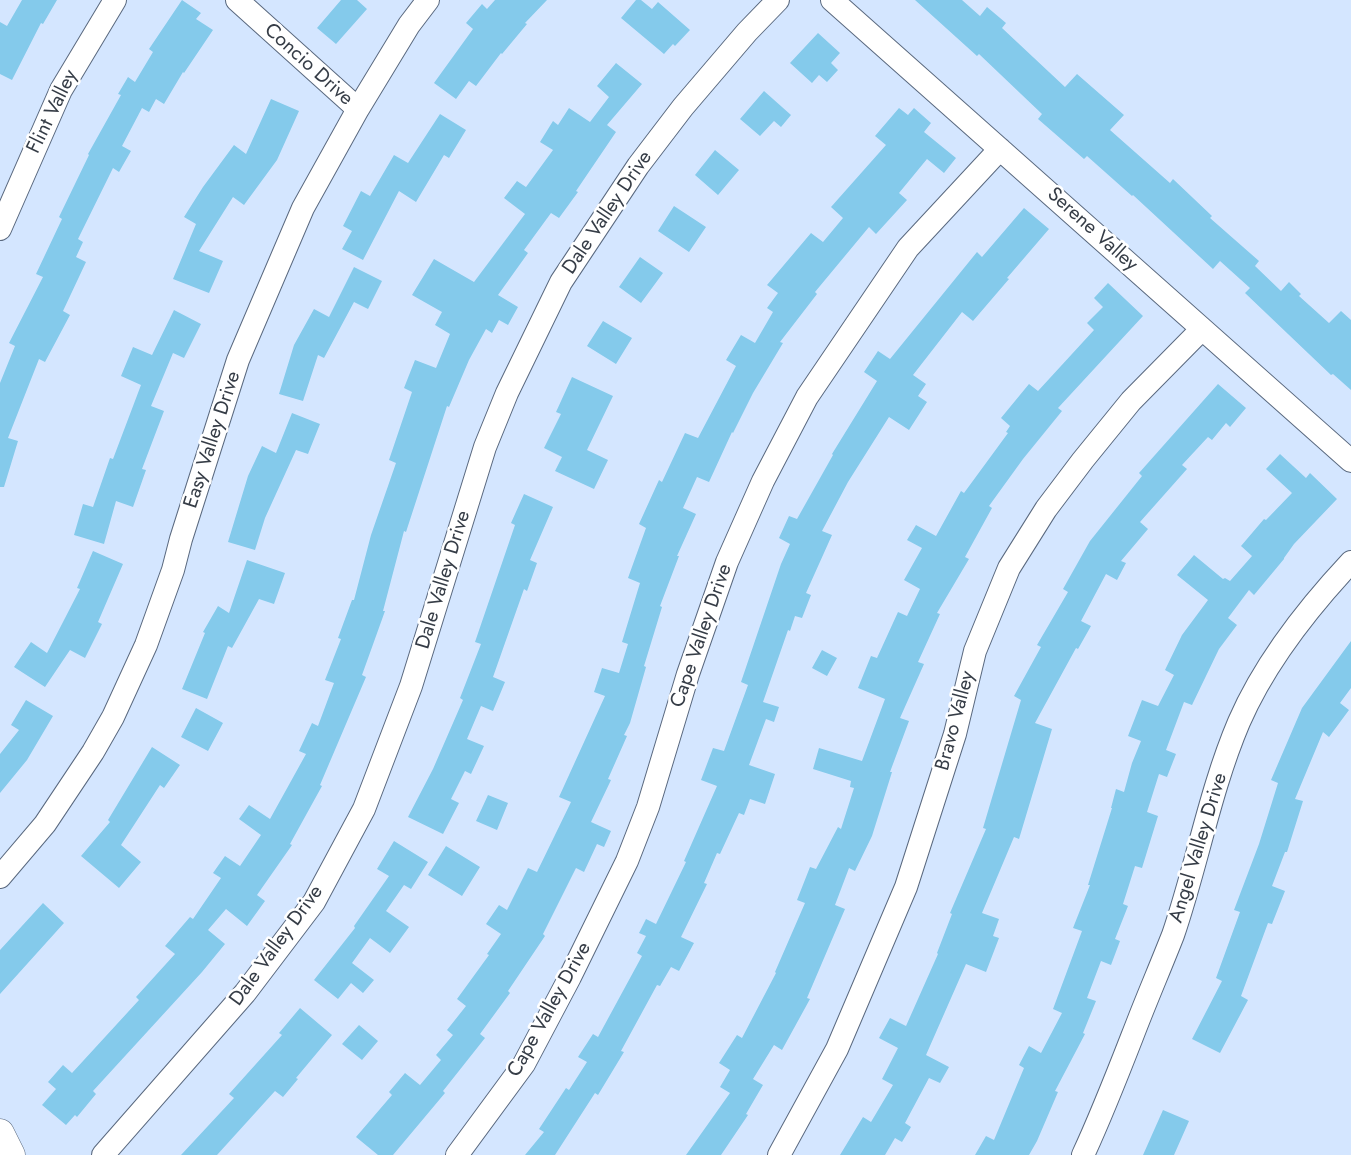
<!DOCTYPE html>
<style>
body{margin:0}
canvas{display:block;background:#d4e6ff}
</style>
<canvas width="1351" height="1155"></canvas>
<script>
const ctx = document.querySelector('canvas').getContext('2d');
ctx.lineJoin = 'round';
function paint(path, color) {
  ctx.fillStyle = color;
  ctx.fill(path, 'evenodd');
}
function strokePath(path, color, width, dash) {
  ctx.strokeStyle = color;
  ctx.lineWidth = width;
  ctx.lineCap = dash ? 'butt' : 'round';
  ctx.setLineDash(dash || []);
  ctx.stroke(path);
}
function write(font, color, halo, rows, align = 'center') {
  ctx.font = font + ' Jost,sans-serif';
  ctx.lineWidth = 5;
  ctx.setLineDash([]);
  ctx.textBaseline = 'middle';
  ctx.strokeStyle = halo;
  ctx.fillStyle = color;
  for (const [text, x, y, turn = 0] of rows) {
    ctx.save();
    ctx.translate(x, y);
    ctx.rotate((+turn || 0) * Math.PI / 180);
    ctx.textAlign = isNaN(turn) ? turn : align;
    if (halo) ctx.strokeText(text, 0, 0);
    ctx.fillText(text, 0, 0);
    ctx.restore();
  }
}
paint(new Path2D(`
 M22,0h35l-14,24 -2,-1 -29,57 -12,-6v-52l7,4z
 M182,0l19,13 -5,6 17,11 -29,43 -1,-1 -19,32 -8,-5 -7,13 -7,-4 -20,38 9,5 -12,21 -6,-4 -35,71 5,3 -7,15 10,5 -23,49 7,4 -25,47 -6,-3 -31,79 10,3 -14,46h-4v-104l15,-37 -6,-3 34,-66 -7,-3 26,-55 -3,-2 30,-62 -1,-1 33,-59 -3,-1 10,-17 7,5 18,-30 -4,-3z
 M341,0h16l10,9 -31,35 -19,-16z
 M495,0h52l-22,23 2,1 -25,30 -1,-1 -25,33 -7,-5 -13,18 -22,-16 39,-54 -7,-6 16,-19 5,5z
 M636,0h5l11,9 6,-7 32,28 -15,16 -2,-2 -9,10 -43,-36z
 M915,0h47l18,16 7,-9 19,16 -4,5 63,59 12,-13 47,41 -14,15 60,53 3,-4 39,37 -2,2 49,43 -4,5 26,25 8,-9 12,12 -2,2 30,27 12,-12 10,9v70l-18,-16 -2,1 -86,-82 5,-5 -30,-27 -7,8 -80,-74 -1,1 -45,-40 -3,3 -46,-40 4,-5 -63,-60 -2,2z
 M818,33l22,20 -9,10 7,7 -11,12 -8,-7 -7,8 -22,-20z
 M616,63l26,21 -35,41 9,7 -40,59 2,1 -19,26 -8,-5 -27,37 4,3 -30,42 20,12 -10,18 -9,-5 -7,13 -6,-4 -17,31 -20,47 -2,-1 -41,126 -2,-1 -21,80h2l-23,64 4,2 -46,108 2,1 -32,58 2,1 -35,50 8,6 -18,25 -21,-17 -18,21 17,14 -23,28 -109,119 3,3 -19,23 -2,-2 -9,10 -24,-20 14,-16 -8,-7 15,-17 9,8 67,-73 -3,-3 39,-43 -10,-8 25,-29 3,2 28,-41 -8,-5 12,-17 15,10 21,-31 -22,-16 10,-14 21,14 36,-65 -7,-3 13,-28 6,3 16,-43 -9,-3 16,-41 -3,-1 14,-38h2l17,-65 25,-72 -7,-3 23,-68 -8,-4 11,-28 21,8 14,-34 -15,-9 7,-13 -30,-17 22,-36 40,23 51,-68 -21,-16 13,-17 9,6 27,-37 -13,-8 13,-21 5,4 11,-17 21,14 19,-25 -12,-11z
 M764,91l27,24 -10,12 -7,-6 -14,15 -20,-17z
 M271,99l28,12 -22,49 -33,45 -11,-8 -34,54 24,10 -14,32 -36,-14 23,-55 -12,-7 19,-30 31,-42 12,9z
 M899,108l9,7 6,-7 17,15 -7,9 32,26 -12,15 -17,-14 -28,34 8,7 -31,34 -7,-7 -54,65 2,2 -37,48 3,1 -30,50 -20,40 -1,-1 -23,50 -12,-5 -14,31 13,6 -19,42h2l-19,50 2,1 -18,59 2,1 -16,56 -6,12 3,1 -19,43 3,1 -20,42 20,9 -7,16 -7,-3 -13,28 -8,-4 -33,66 2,2 -37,55 2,2 -30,41 5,4 -42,53 2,2 -52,62h-15l-22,-18 36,-42 -3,-3 16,-19 15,12 21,-25 -5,-5 17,-20 -6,-5 19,-24 -9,-7 32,-44 -2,-1 14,-20 -15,-10 13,-19 8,5 21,-42 9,4 34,-70 -12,-5 46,-101 -11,-4 8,-24 17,5 9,-29 -6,-2 18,-59 -12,-5 18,-50 -7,-4 20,-44 3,2 23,-49 13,5 38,-72 -10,-6 15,-25 14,8 18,-31 -6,-4 11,-15 -11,-8 44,-52 12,9 20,-24 -12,-11 55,-62 -11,-9z
 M440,114l26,16 -17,28 -5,-3 -28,47 -17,-11 -36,69 -21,-11 10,-18 -9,-5 18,-35 9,5 24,-41 14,8z
 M715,150l24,20 -21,25 -23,-20z
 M674,206l32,21 -17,25 -31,-21z
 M1024,208l25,21 -42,49 2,1 -36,42 -11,-9 -49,63 13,9 -8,12 9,6 -18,28 -20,-13 -41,65 -26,49 10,4 -26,58 5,2 -9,23 -7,-2 -5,15 -2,-1 -25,72 16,5 -5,15 -8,-3 -17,46 26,9 -10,30 -15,-5 -6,16 -5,-2 -19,41 -3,-1 -13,30 3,1 -26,53 13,6 -15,28 -8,-4 -11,19 -3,-1 -36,66 3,1 -26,43 -3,-2 -40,62h-30l19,-23 -5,-3 27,-41 3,2 18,-28 -9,-5 15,-23 5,3 44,-81 -5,-3 9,-17 -7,-3 7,-14 10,5 30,-62 -2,-1 33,-75 -16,-6 12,-32 11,3 24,-66 -7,-3 40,-118 9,-20 -11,-6 10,-22 8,3 36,-64 -1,-1 45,-73 -13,-9 14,-21 12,8 87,-107 5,5z
 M640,257l23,16 -22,30 -22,-16z
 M354,267l28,14 -14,28 -14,-7 -30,56 -6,-3 -15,46 -24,-7 15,-49 20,-36 15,8z
 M1108,283l35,33 -85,92 4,3 -39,48 -34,47 3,2 -27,49 4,2 -32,54 3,1 -22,48 6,2 -24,54 9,3 -19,51h2l-20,64 -17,35 -6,-3 -14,37 10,4 -38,89 3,1 -28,51 -8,-5 -21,34 10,6 -17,29 2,1 -27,40h-35l44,-62 -10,-6 10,-17 -11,-7 18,-28 5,3 34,-65 -1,-1 30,-69 -8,-3 13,-33 6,2 22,-42 3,2 13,-41 -4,-1 1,-6 -38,-12 6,-21 43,13 23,-62 -27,-11 13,-32 6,2 21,-46 9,4 13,-27 -16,-9 18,-32 -15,-8 9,-15 20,11 25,-45 3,2 44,-60 -2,-1 4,-6 -9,-8 28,-34 9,7 56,-61 -7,-7 16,-16 -9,-9z
 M174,310l27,14 -17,34 -11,-5 -22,53 13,5 -22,58 4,1 -13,37 -17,-6 -12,43 -30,-9 9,-31 10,3 17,-49 3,1 28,-74 -20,-9 12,-29 19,8z
 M603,321l29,17 -16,26 -29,-18z
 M572,377l41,19 -26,54 21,10 -14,29 -39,-18 7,-14 -18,-9 17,-34 -5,-2z
 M1218,384l28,24 -16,19 -4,-4 -14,17 -4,-3 -26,28 5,4 -47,53 8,7 -27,32 5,2 -9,17 -11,-6 -25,47 10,5 -13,23 -2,-1 -41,75 17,6 -33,110 -5,-2 -32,76 17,6 -6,17 6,2 -13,34 -20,-8 -40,91 23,12 -9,16 -11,-5 -24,45 6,4 -9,15 -7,-4 -10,17h-45l23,-38 8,5 22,-37 -11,-6 16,-31 -19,-10 11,-20 16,8 32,-72 -1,-1 15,-39 -2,-1 36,-84 -3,-1 38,-128 -7,-4 27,-49 -4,-2 31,-53 -5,-3 27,-48 52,-65 -3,-3z
 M292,413l28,11 -12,30 -12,-4 -31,68 -10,32 -27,-8 20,-66 14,-30 14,7z
 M1280,454l26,24 4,-5 27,26 -43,45 -10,14v1l-30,36 -5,-5 -21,28 9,7 -18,24 -27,56 -8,-3 -18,48 10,4 -9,23 -8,-3 -12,38 11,4 -16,52 -7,-2 -12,38 5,2 -13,33 5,2 -9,24 -10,-4 -14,37 9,3 -13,32 2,1 -30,57 3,1 -21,49 -8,14h-54l11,-19 8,4 30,-72 -5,-3 10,-19 12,7 21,-40 -9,-4 29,-78 -9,-3 17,-43h-2l24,-77h-1l5,-19 8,3 8,-29 9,-22 -13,-5 14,-36 16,6 16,-31 -9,-5 17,-35 26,-35 -31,-25 17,-20 29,24 2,-1 5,3 22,-25 -11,-10 23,-27 2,1 26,-27 -26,-24z
 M524,494l29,13 -23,53 7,3 -10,28 -3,-2 -31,88 12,5 -12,29 -12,-5 -14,33 17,7 -13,28 -6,-3 -14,28 8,4 -16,31 -35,-17 25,-48 30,-69 -3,-2 21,-54 -6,-2 40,-117 -4,-2z
 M93,551l30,13 -25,58 4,2 -17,34 -15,-8 -25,37 -31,-20 17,-25 16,11 33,-64 -3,-1z
 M247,560l38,13 -11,31 -15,-5 -27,49 -4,-2 -21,53 -25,-10 23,-56 -2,-1 15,-26 11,7z
 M1351,641v47l-11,15 9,7 -20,27 -6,-5 -28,67 8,2 -16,51h-2l-13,34 13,5 -13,33 -4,-1 -27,73 7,4 -28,53 -28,-14 30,-58 -6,-3 24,-66 -6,-2 25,-66 19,-61 -7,-3 31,-72z
 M822,650l15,8 -10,18 -15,-8z
 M26,700l27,16 -26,44 -27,33v-39l19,-24 -8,-5z
 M196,708l27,15 -15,28 -27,-14z
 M152,747l28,18 -16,23 -4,-3 -39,60 20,17 -22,26 -38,-32 29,-34 -2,-2z
 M488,795l20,8 -11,27 -21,-9z
 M394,841l34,21 -17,27 -7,-4 -18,26 23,16 -19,26 -20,-15 -18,25 22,17 -11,13 -12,-10 -13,16 -24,-19 41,-52 -1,-2 35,-50 -12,-7z
 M446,846l34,21 -18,29 -34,-21z
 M43,903l21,20 -64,71v-44z
 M300,1008l32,27 -36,43 2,1 -15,18 -8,-6 -58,64h-36l53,-57 -5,-4 53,-59 -3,-2z
 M359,1025l19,16 -16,19 -20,-16z
 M1163,1110l26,11 -15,34h-31z`), '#84caeb');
const street = new Path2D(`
 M237,0l121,109
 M832,0l519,461
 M0,229l61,-139 54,-90
 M0,877l45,-53 48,-72 20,-35 33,-72 27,-75 8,-31 57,-179 65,-152 55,-99 51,-84 19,-25
 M103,1155l142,-162 69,-91 50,-93 47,-123 74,-239 22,-54 54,-111 77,-116 45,-59 64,-75 31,-32
 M457,1155l67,-91 46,-87 57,-116 21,-54 40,-133 39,-112 36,-81 44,-84 101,-149 92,-99
 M779,1155l58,-106 69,-162 49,-153 20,-83 34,-83 37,-59 37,-49 48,-59 71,-72
 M1083,1155c21,-45 38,-90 56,-136 11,-28 23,-56 34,-84 24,-70 37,-145 66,-213 26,-60 68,-113 112,-160`);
const secondary = new Path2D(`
 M0,1133l11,22`);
strokePath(street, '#5a697f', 24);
strokePath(secondary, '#5a697f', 29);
strokePath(street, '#fff', 22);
strokePath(secondary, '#fff', 28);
write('20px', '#363d47', '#fff', [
 ["Concio Drive",308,65,42],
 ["Flint Valley",53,112,-64],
 ["Dale Valley Drive",608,213,-56],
 ["Serene Valley",1092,230,42],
 ["Easy Valley Drive",213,440,-72],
 ["Dale Valley Drive",444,580,-73],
 ["Cape Valley Drive",702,636,-71],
 ["Bravo Valley",956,721,-75],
 ["Angel Valley Drive",1199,848,-73],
 ["Dale Valley Drive",277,946,-54],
 ["Cape Valley Drive",550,1010,-61]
]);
</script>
